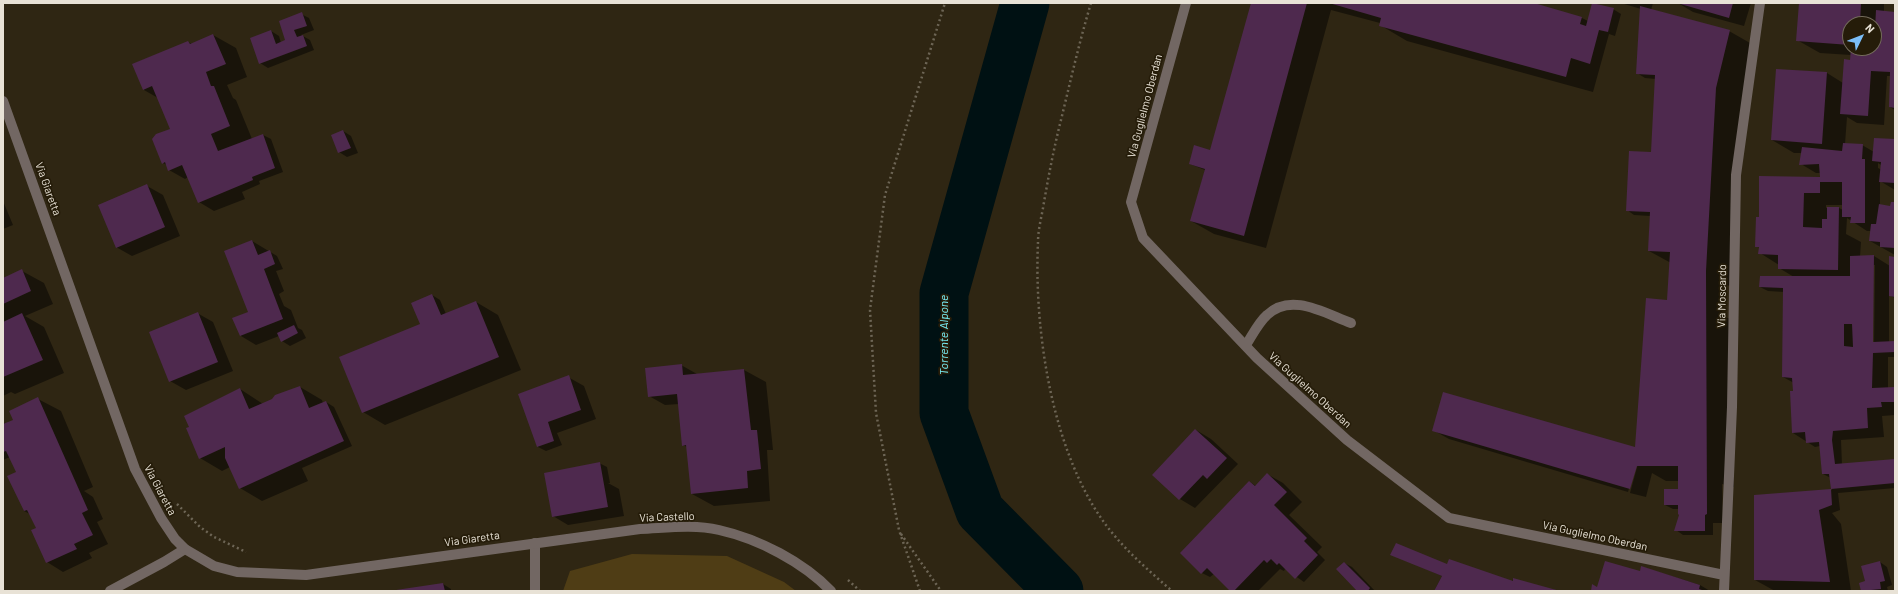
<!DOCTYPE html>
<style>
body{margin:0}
#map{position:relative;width:1898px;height:594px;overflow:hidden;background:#2f2613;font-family:Barlow,sans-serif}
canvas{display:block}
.frame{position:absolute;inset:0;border:4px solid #e8e2d6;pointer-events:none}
.north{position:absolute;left:1842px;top:16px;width:40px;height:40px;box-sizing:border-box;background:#251c09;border:1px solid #736b5b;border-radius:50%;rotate:47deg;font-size:11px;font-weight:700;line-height:16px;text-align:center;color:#e8e2d6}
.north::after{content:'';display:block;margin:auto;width:14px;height:18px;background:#7bbef8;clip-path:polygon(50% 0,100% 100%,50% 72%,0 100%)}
</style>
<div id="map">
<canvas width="1898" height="594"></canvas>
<div class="frame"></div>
<div class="north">N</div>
</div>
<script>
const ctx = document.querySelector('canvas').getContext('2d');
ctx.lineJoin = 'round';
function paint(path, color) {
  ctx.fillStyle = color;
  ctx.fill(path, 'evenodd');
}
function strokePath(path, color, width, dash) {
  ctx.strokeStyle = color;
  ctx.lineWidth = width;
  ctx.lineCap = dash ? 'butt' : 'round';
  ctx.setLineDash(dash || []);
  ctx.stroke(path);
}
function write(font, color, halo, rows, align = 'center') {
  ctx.font = font + ' Barlow,sans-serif';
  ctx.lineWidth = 3.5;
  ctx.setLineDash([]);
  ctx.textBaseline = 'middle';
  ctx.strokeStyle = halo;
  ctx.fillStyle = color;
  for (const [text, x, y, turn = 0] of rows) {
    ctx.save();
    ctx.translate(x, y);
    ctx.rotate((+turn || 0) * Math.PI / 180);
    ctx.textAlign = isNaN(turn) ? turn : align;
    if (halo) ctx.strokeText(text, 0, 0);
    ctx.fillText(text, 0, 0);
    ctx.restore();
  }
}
paint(new Path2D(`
 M632,554l95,2 57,26 12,9h-233l7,-20z`), '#4f3d15');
paint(new Path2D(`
 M1252,3h278l52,15 6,3 25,-12 8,5 -6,22 -6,-2 -16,58 -186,-51 -27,-16v-2l-49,-13 -65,238 -52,-14 -23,-13 14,-51 -15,-6 21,-13z
 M1621,3h32l-2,7 78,21 28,16 -14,57 -9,182 -12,-1v30l12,6v166l-12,-3 1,39h-10v12h-30l-7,-5 4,-15 -1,-6h-6l-8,-4 14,-14v-10h-13l-14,-8 -6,24 -16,-4 11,-40h-2l-11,39 -179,-53 -16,-9 207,20 33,-148 -2,-39 -22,-12 1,-35 -16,-1 -7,-5 25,-57 4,-74 -11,-1 -8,-5 4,-64z
 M1678,3h73l-7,23 -51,-14z
 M1800,3h84v9l11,1v97l-5,-3 1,-31h-4l-3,49 -27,-2 -10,-6 -2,27 17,1 12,7 21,-11v49l-15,-9v24l10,2 5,-4v52l-25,-14 1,-10h-4l-20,-13 -1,16 15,8 -1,15 14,-1 16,10 5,-8v40l-6,-3v47h6v15h-7v31h7v27l-13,1 2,21 -43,3 1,25 53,-5v28l-57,5 2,17 -8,3 9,11 10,67h-76l-20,-11 48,-88 29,-2 -1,-12 -8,-4 -3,-28 -5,1 -22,-14 1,-50 -11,-6 1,-85 -16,-1 -8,-4 34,-10 -15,-9v-3l-19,-12v-5l-4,-2 4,-28 60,-40v-5h-4l-15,-9 1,-11h-8l-22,-13 5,-70 50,3 16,10 8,-22v-6l-31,-2 -23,-13zM1850,24h24v24h-24zM1878,163l3,2 1,5 -4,-2zM1826,205h17v5l-4,-2h-13zM1873,265h2l-1,82h-2z
 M301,14l8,4 5,12 -13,5 9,5 4,10 -46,18 -8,-5 11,-32 8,5 2,7 6,-2z
 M213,35l23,13 11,29 -20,8 6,13 3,2 16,39 11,-4 8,4 12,33 -24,9 1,3 -18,8 3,7 -31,12 -15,-9 -11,-25 -3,2 -16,-9 -2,-5 -4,-2 8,-34 -13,-31 -14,-8 -11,-26 55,-22 4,2z
 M343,131l8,5 7,17 -11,4 -8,-5z
 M147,186l16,9 17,41 -48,20 -16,-9z
 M3,201l10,24 -10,4z
 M252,241l25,15 6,13 -7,2 8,20 -5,3 5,12 7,4 7,18 4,2 4,8 -16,8 -8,-5 -3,-5 -23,9 -15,-9 -7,-18 15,-6z
 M22,271l22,12 9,21 -28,12 19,11 20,46 -49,21 -4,-2 -8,4v-117z
 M432,295l8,5 6,14 30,-12 22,13 23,55 -136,55 -22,-13 58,-87z
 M197,313l16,9 20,49 -47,19 -16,-9z
 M681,365l16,9 47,-4 22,12 7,68h-6l3,51 -56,5 -22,-12 -5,-47 -4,-2 -4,-41 -14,1 -16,-9z
 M568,377l16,9 12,33 -39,14 5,12 -16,6 -8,-4 -19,-53z
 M300,387l22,13 1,3 3,-1 8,5 18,39 -50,22 6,13 -46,20 -22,-13 -10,-21 -8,4 -22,-13 40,-69 23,15z
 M38,399l23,12 32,76 -9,4 9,6 10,22 -6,3 11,22 -19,9 3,5 -29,14 -16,-10 -10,-33 -7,-15 -6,-3 -6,-36 -8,-18 -7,3v-39l2,3 10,-4z
 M1196,430l15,9 27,25 -43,44 -15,-9z
 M599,463l8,4 3,16h-2l11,6 5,27 -56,9 -15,-9z
 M1267,474l16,9 19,19 -13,13 33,32 -5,5 8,8 -21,22 -19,-13 -1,2 -4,-2 -22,22h-27l-17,-17 -4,3 -8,-4 48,-91 6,4z
 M1391,554l56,11 65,18 1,-4 45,12h-124l8,-15z
 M1880,562l7,5 5,18 -5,2 1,4h-26l-2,-7 6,-2z
 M1344,563l8,4 23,24h-17z
 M1642,567l58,18 10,6h-118l49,-19z
 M443,584l8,5v2h-54z`), '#0007');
strokePath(new Path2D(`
 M1025,3l-81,290v120l36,98 79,80`), '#001113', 49);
paint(new Path2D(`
 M1251,3h56l-63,233 -54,-15 15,-52 -16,-5 5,-19 16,5z
 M1329,3h205l48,14 -2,7 6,2 6,-23 22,5 -6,24 -9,-2 -9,34 -19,-6 -5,19 -187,-51 2,-8z
 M1677,3h56l-4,15z
 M1799,3h62l-1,21h-10v21l-54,-4z
 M1640,6l90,24 -14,58 -10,183 1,243 -2,1v16h-31l5,-16 -1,-1v-9h-14v-16h14v-23h-41l-7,23 -198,-58 11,-39 192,55 11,-149 21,2 3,-48 -22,-1 2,-39 -24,-1 3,-60 22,1 4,-77 -19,-1z
 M1876,10l19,2v96l-6,-1 1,-35 -19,-1 -3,45 -28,-2 4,-55 6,1 1,-12h23z
 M302,12l5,14 -13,4 3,7 6,-2 4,11 -48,18 -9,-26 21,-8 5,14 9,-4 -6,-19z
 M213,34l13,30 -20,8 5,14h3l16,40 -19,8 7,17 45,-17 12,34 -23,9 1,3 -55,23 -16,-38 -14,6 -3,-9 -3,2 -10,-25 4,-5 14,-5 -18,-43 -9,4 -11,-26 56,-23 2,3z
 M1776,69l51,3 -5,72 -51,-4z
 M343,130l8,18 -13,5 -7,-18z
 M1874,138l21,1v44l-16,-1 2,-20 -9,-1z
 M1843,143l20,1 -1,15h3v64h-15l1,-6h-9v-35h-22v11h-16l-1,34 19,1v-9h5v-12h12l-1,63 -60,-1v-14l-20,-1 1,-7h-4l1,-30h3v-41l61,1 -1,-13 -20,1 3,-18 40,4z
 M147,184l18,43 -49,21 -18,-43z
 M1891,202h4v46l-15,-1v-5l-11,-1 2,-17h5l3,-20 11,2z
 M252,240l6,15 12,-5 5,14 -11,5 19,50 -43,17 -8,-18 16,-6 -24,-61z
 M1874,255l-1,87 22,-1v11l-22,1 -1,35 23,-1v15h-14l1,5 -15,1 1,20 -35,3 -1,9 3,24 60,-5v24l-64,6 -2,-15h-7l-3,-32 -13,1 -1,-11 -13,1 -2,-42h3l-1,-13 -10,-1 1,-89 -24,-1 1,-11h90v-20zM1844,324h8l1,23 -9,-1z
 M1889,256l6,1v40l-6,-1z
 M22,269l9,22 -28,13v-26z
 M432,294l9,21 35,-14 23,56 -137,56 -23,-56 81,-33 -9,-21z
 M198,312l20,50 -49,20 -20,-50z
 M22,313l21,47 -40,17v-55z
 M294,325l4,8 -17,9 -4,-9z
 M682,364l1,11 61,-6 7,61h6l4,39 -14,2 1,17 -57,6 -5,-49 -4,1 -5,-52 -29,3 -3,-29z
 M569,375l12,35 -33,12 6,19 -17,6 -19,-53z
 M300,386l9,22 17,-7 18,40 -105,48 -14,-31v-11l-26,12 -13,-31 3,-1 -5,-11 56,-28 9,21 23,-10 3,-4z
 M38,397l50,113 -6,3 11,22 -19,9 3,5 -31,14 -15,-33 5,-2 -9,-18 -3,1 -17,-35 9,-4 -10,-21 -3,1v-28l10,-4 -4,-9z
 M1195,429l32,29 -20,21 -4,-4 -24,25 -27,-25z
 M600,462l8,45 -56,10 -8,-44z
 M1267,473l20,19 -13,13 33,33 -3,3 14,14 -23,24 -16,-16 -2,2 -6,-6 -4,4 -3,-3 -30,31h-4l-23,-23 -6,6 -21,-21 69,-72 6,5z
 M1831,489l1,16 -13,5 11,72 -76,-2v-85z
 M1396,543l51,21 2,-5 64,22v-3l47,13h-126l8,-15 -52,-21z
 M1605,561l35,10 1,-5 59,19 -1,4 6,2h-114l1,-7 5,3z
 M1880,561l5,20 -5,1 1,7 -20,2 -2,-8 6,-2 -4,-15z
 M1344,562l26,26 -2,3h-11l-21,-22z
 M443,583l2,8h-48l-1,-1z`), '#4e294e');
strokePath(new Path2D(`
 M1091,3c-12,40 -21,80 -31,121 -7,28 -12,55 -17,84 -2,11 -5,23 -5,34 -4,87 13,203 63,276 19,28 46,51 71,73
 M177,504l23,23 14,10 32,15
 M901,534l40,57
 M848,580l12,11
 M920,591l-21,-61 -23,-117 -6,-103 15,-115 60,-192`), '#6d6555', 2.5, [2, 3]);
strokePath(new Path2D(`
 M1246,345c6,-9 12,-22 21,-30 24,-23 57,-2 84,8`), '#726763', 10);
strokePath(new Path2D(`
 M1186,3l-55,199 12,36 114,120 90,82 102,78 275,57
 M535,543v48
 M110,591l54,-29 21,-13
 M1724,591l8,-184 4,-232 24,-172`), '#726763', 10);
strokePath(new Path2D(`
 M3,101l132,368 26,49 14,21 10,10 29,17 23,6 69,3 334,-46c26,-1 53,-5 79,1 40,9 84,32 112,61`), '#726763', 10);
write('11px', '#e8e2d6', '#251c09', [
 ["Via Guglielmo Oberdan",1145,106,-75],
 ["Via Giaretta",48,189,70],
 ["Via Moscardo",1722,296,-89],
 ["Via Guglielmo Oberdan",1310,390,42],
 ["Via Giaretta",160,490,62],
 ["Via Castello",667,517,-2],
 ["Via Guglielmo Oberdan",1595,536,12],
 ["Via Giaretta",472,539,-8]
]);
write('italic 12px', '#78f0f8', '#251c09', [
 ["Torrente Alpone",944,335,-90]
]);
</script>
